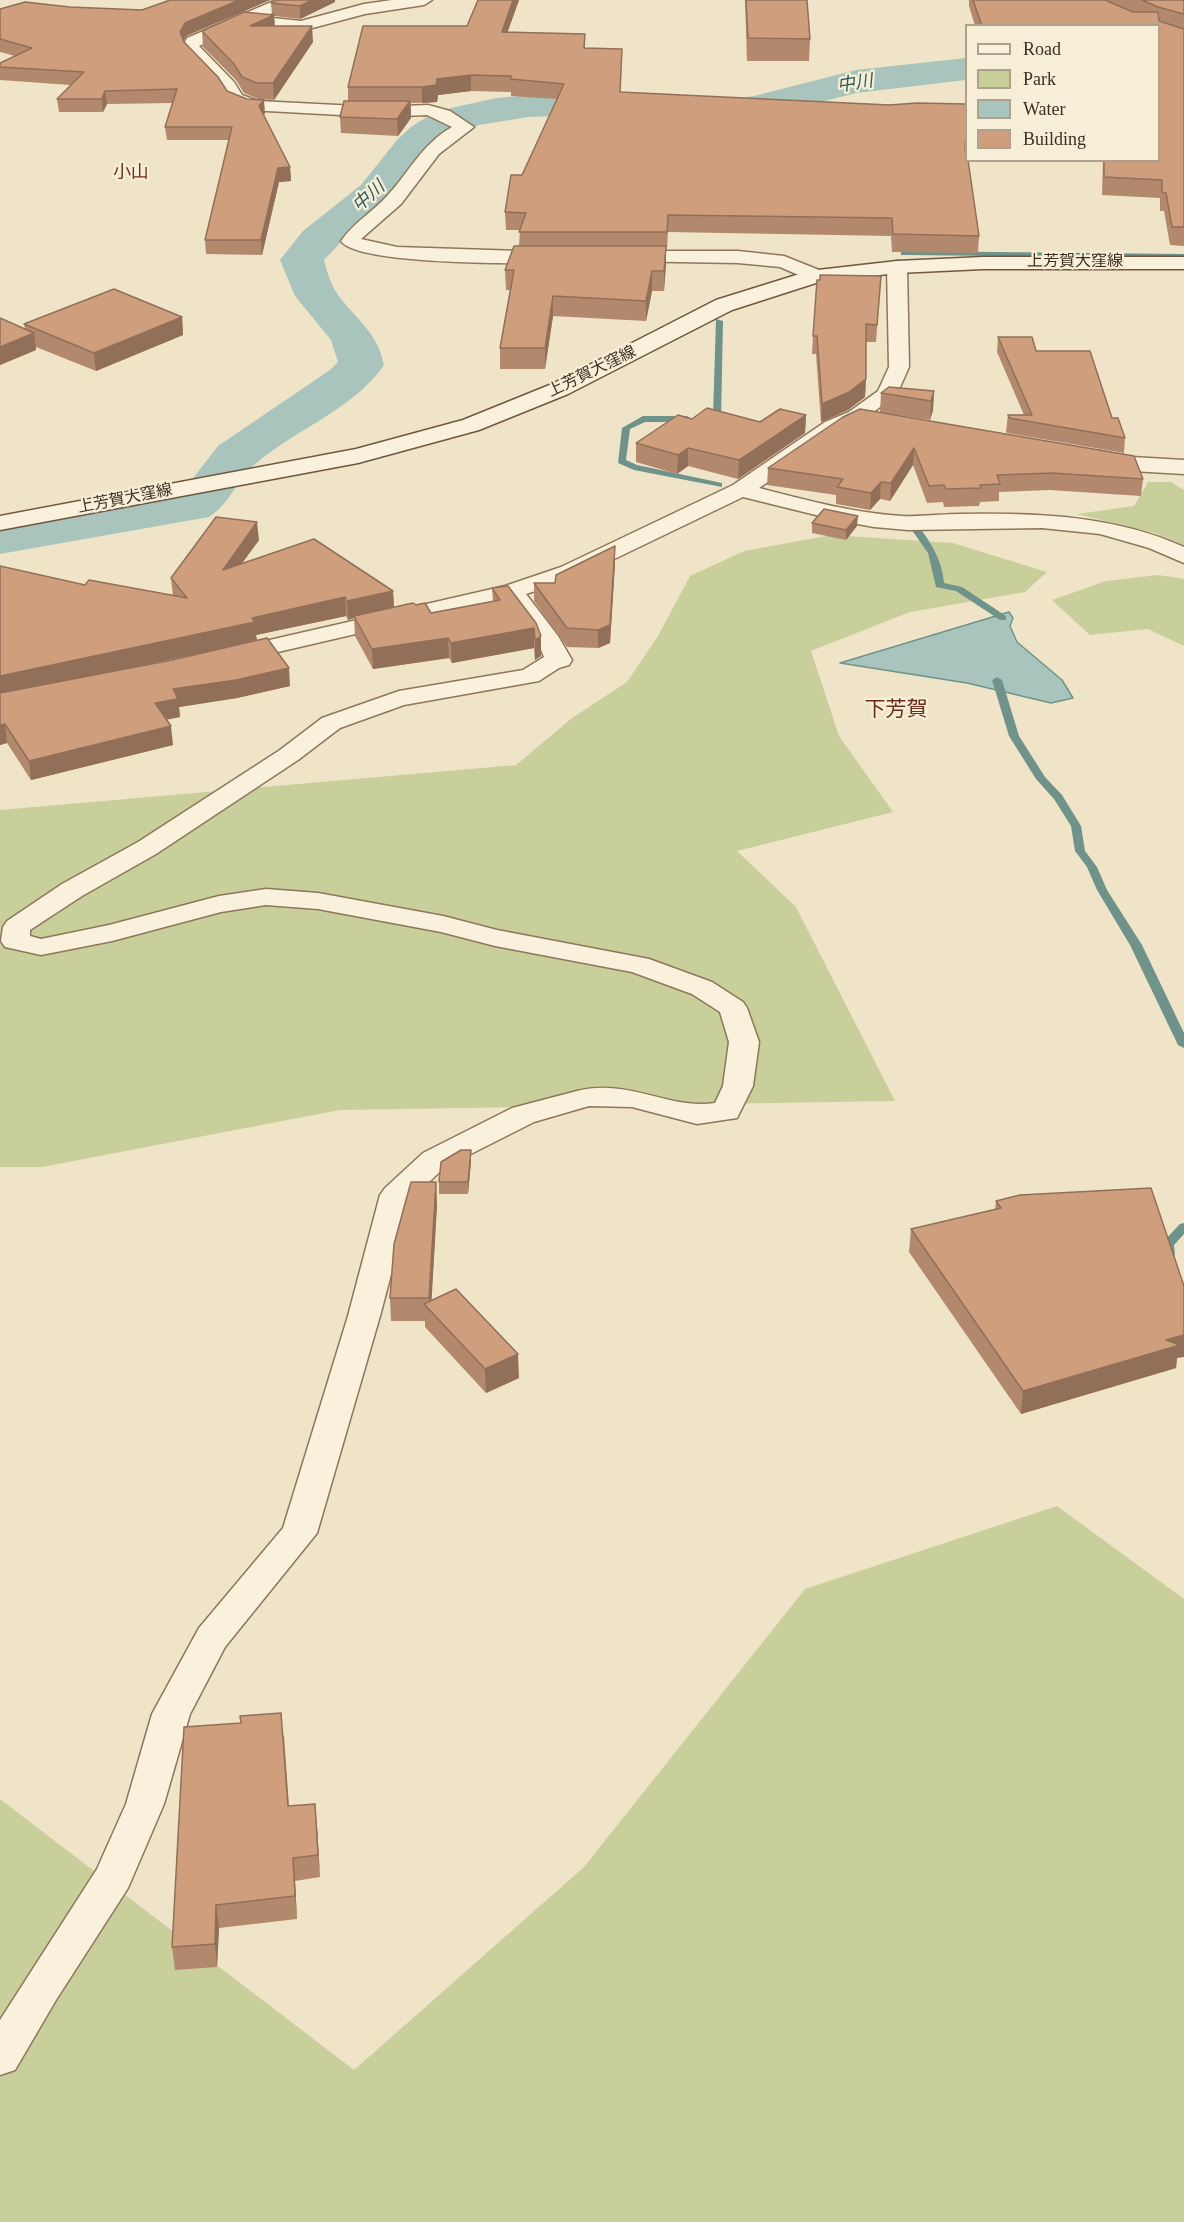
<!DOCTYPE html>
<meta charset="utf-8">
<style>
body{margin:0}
#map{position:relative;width:1184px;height:2222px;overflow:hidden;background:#f0e4c8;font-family:"Times New Roman",serif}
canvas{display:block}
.legend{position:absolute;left:965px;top:24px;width:195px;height:138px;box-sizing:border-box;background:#f7eed8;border:2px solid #ada18e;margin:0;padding:8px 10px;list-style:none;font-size:18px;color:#3d2e20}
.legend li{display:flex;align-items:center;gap:12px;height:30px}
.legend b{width:30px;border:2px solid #ada18e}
</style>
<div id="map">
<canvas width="1184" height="2222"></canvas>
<ul class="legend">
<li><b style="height:8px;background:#faf1dc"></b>Road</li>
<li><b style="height:16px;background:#c9cf9b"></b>Park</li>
<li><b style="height:16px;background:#a9c4bc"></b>Water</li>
<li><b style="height:16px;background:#cf9f7d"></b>Building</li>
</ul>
</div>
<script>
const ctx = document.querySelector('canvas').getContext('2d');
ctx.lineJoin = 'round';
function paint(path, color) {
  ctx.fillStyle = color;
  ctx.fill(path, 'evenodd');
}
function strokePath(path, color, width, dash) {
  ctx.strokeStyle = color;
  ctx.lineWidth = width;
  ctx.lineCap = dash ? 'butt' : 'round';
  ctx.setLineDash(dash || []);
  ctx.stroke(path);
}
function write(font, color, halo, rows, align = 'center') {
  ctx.font = font + ' "Times New Roman","Noto Sans JP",serif';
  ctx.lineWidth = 4.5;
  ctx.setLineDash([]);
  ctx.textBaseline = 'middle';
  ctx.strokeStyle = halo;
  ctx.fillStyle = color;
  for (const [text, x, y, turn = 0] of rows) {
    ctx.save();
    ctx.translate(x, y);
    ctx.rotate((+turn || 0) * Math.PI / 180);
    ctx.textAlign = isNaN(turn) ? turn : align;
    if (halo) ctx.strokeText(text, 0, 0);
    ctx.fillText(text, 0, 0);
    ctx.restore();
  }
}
paint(new Path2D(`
 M1148,482h23l13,8v55l-30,-12 -77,-19 57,-8z
 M832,535l121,8 94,29 -22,20 -115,20 -99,39 28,85 54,76 -156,39 59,56 99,194 -555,9 -298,57h-42v-357l516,-45 56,-47 55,-36 31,-46 32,-60 54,-25z
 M1158,575l26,4v67l-36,-17 -58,6 -38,-35 54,-19z
 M1057,1506l127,93v623h-1184v-423l354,271 230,-203 221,-278z`), '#c9cf9b');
const water = new Path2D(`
 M1009,612l4,6 -3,8 7,16 45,38 11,18 -22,5 -84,-20 -127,-20z`);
paint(water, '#a9c4bc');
strokePath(water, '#6f938a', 1.5);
paint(new Path2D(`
 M901,251l283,3v4l-280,-3h-3z
 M716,319l7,2 -2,98c-3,4 -12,4 -15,0l7,-3z
 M643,416h44l4,3 -4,3h-42l-15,7 -4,31 11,5 85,18v4l-88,-17 -16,-7 4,-35z
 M914,523l3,1c14,19 25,35 27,59l18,4 44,29v4h-6l-44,-29 -20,-4 -8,-34 -19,-27z
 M997,677l5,3 17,56 26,41 17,18 19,31 4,25 12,16 10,23 35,55 42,88v15l-6,-3 -48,-100 -33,-55 -10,-23 -12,-16 -4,-25 -17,-27 -18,-20 -27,-43 -17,-56z
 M1184,1223v11l-10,11 1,10 -6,4 -5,-1 -3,-14 19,-20z`), '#6f938a');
paint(new Path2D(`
 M966,58v22l-110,13 -102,26 -40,6 -125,-10 -61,2 -49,8 -21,7 -19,11 -13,14 -35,46 -49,38 -18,19c3,12 7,25 14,35 18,24 40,38 46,70 -31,45 -90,65 -130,100 -19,16 -22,37 -45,52l-209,37v-30l176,-31 11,-7 31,-40 112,-76 8,-8 -7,-22 -36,-44 -15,-36 23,-29 58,-46 36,-45 14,-13 19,-12 25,-8 42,-9 62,-6 57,1 76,8 33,-1 29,-4 102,-26z`), '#a9c4bc');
const street = new Path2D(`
 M276,0h22l-2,3 -33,14 38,4 63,-17 28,-4h40l-8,5 -59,9 -64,17 -56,-6 -46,21 35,36 8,13 16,6 119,6 51,-2 22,6 24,16 -35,27 -38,50 -40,35 36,8 154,5 7,2 3,4 -3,4 -7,2c-35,-1 -194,1 -210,-23 13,-19 32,-29 47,-46 21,-23 35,-52 64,-68l-25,-12 -50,2 -128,-7 -20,-8 -8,-13 -34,-35 -4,-8 4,-8z
 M626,251h112l46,5 40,16 3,4 -3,4h-14l-30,-13 -42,-4 -119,-2 -3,-4 3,-4z
 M897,261l7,2 3,4 2,100 -12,27 -34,26 -22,12 -82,56c47,12 94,25 143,28 19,1 39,-2 59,-2 76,-1 152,1 223,33v16l-35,-15 -49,-14 -58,-6 -134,2 -34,-3 -38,-7 -93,-23 -166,80 -51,17 32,42 14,24 -3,5 -10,3 -20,13 -135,24 -64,23 -42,32 -142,94 -74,42 -52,34v6l11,3 68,-14 110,-29 47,-7 52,4 125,23 54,14 152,29 63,23 31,20 4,6 12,34 -6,44 -16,32 -40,6 -65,-17 -43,-1 -55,16 -89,45 -34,32 -31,117 -63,217 -92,114 -35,67 -26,90 -36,84 -72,112 -41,70 -15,5v-55l97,-151 29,-65 26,-90 47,-86 84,-100 65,-212 32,-121 5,-7 38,-35 89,-45 65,-17c51,-13 92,19 138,12l8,-17 6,-44 -9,-30 -28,-18 -60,-22 -137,-26 -54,-14 -123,-23 -52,-4 -45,7 -109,29 -71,14 -36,-8 -4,-6 2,-14 4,-6 55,-37 76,-42 142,-92 42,-32 77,-27 124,-21 21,-13 -6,-15 -32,-43 -271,63 -9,-2 -3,-5 3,-5 279,-64 56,-19 172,-82 92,-63 24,-10 29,-21 11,-24 -2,-100 3,-4z
 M1099,451l33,6 52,3v14l-52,-3 -41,-8 -3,-5 3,-5z`);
const secondary = new Path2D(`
 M983,257h201v12h-201l-86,4 -78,9 -87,28 -164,84 -89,36 -121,33 -358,67v-14l356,-67 107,-29 89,-36 164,-84 93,-29 88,-10z`);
strokePath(street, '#8d765c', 3);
strokePath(secondary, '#6f573f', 3);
paint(street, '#faf1dc');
paint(secondary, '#faf1dc');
paint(new Path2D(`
 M170,0h100l-84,36 -2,5 43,50 38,22 -1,2 26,52 1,14 -12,1 -17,73 -56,-1 -1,-14 24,-100h-62l-2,-13 8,-24 -66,1 -4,8h-44l-2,-13 14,-14 -71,-5v-17l15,-7 -15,-4v-43l70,-2 72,3z
 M278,0h57v2l-35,17 -26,-3 1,10 38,16 -39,58 -16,-1 -14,-6 -8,-13 -33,-33 -1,-16 70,-16 -1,-12z
 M519,0l-12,32 78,2v14l36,44 268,13 77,-1v56l13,76 -1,17 -86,-1 -1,-16 -223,-4 -1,17h-1l-2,42h-12l-6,30 -93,-5 -8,53h-45v-21l11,-58h-5l-1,-20 14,-24 1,-16h-14l-1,-18 52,-113 -46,-3v-4l-40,-1 -33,4 -1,7 -26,1v15l-13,18 -57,-3 -1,-16 8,-16v-14z
 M745,0h62l3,39 -1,22h-62z
 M969,0h215v246l-14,-1 -6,-34h-4v-13l-58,-3 1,-35h55v-134h-183l-6,-20z
 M881,276l-5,66h-10v37l-1,18 -17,13 -27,12 -5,-68h-4l1,-18z
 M182,317l1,18 -87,36 -60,-24v3l-36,15v-47l25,11 -1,-5z
 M998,337l38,14 76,67 13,20 -1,15 -117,-20 -1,-2 2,-16h16l-27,-63z
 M934,391l-1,19 -3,10 -50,-8 1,-19z
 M860,409l283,70 -2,17 -91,-6 -51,2v9l-19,1 -1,4 -35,1 -1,-5 -16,1 -14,-38 -23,36 -10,-2 -10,11 -34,-6v-9l-69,-10 1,-17z
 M806,415l-1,18 -67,46 -50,-13 -11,8 -41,-12v-19l56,-24 68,3z
 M812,523l45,3 -11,14 -34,-7z
 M259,540l-17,23 151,28 1,16 37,6 62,-11 -1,-14 44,35 5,33 -6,4 -1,-12 -82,15 -3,-5 -76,11 -18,-33 -1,-18 -6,2 -2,-4 -90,19 1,5 33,46 -53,12 -58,9 1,10 -14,3 7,25 -142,35 -24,-37 -7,2v-179l85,19 88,11 -2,-18zM241,644l-69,16 -52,10z
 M615,564l-5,79 -12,5 -31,-1 -33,-46v-18h21z
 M471,1150v11l-3,33h-29v-12z
 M436,1182l1,23 -6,96 88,77 -33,15 -61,-66v-6h-34l-1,-23z
 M996,1201l181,157 -1,10 -155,46 -112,-162 2,-23 84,-19z
 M284,1735l5,71 28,21 3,50 -25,4 2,38 -78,9 -2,39 -42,3 -3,-23z`), '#b2896c');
paint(new Path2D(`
 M239,0h31l-84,36 -5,9 -1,-13 5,-9z
 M312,0h23v2l-35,17v-13z
 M513,0h6l-17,48v-16z
 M274,15l1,16 -25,-5z
 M312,26l1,16 -39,58 -1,-17z
 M471,75v16l-33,4 -1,7 -15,1v-16l15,-8z
 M105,91l2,13 -4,8 -1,-13z
 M264,100l1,13 -5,7 -1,-14z
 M410,101l1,17 -13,18 -1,-17z
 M290,167l1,14 -12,1 -17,73 -1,-15 17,-72z
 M666,246v20l-2,25v-20z
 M652,271v20l-6,30v-20z
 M553,296v20l-8,53v-21z
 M182,317l1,18 -87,36 -2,-18z
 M34,333l2,17 -36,15v-18z
 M866,379l-1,18 -17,13 -27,12 1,-18z
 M934,391l-1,19 -3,10 1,-19z
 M806,415l-1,18 -67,46 1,-19z
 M688,448v18l-11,8 1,-19z
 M914,448l-1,17 -23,36 1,-18z
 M881,482l-1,17 -10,11 1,-17z
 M858,516l-1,10 -11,14v-10z
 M257,522l2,18 -35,48 -1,-18z
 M615,546v18l-5,79 -12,5v-18z
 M393,591l1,18 -40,7v2l-6,2 -1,-19z
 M345,597l1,19 -90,19 1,6 -257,55v-20l252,-58z
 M534,628v20l-82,15 -1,-20z
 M541,636v20l-6,4v-20z
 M448,638l1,20 -76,11 -1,-20z
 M289,668l1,18 -53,12 -58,9 1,10 -23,4 -2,-18 18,-14z
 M5,724l2,19 -7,2v-20z
 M171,726l2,19 -142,35 -2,-19z
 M471,1150v11l-3,33v-12z
 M436,1182l1,23 -6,106 -2,-1v-12z
 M1184,1335v22l-7,1 -1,10 -155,46 2,-23 143,-51z
 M518,1354l1,24 -33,15 -1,-24z
 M315,1804l2,23 3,50 -2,-22z
 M293,1858l2,23 2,38 -2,-23z
 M216,1905l3,23 -2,39 -2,-23z`), '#916f58');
const building = new Path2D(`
 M170,0h69l-54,23 -5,9 4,10 34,35 9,14 20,8 17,1 -5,6 31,61 -12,1 -17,72h-56l27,-113h-67l12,-38 -72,2 -3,8h-45l27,-27 -84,-5v-4l32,-15 -32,-9v-30l25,-7 45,5 72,3z
 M278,0h34l-12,6 -29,-3z
 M478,0h35l-11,32 83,2 -1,14 38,1 -2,43 269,13 28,-2 49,1v38h-1l1,18h2l11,76 -86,-2 -1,-16 -224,-3 -1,17h-148l7,-19 -21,-1 6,-37h11l42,-91 -53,-5v-3l-40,-1 -34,4 -1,6 -14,2h-74l15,-61h104z
 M746,0h61l3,39 -62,-1z
 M973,0h132l28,12h25l1,9 25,8v198h-12l-6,-34 -4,-1v-12l-58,-3v-17h54v-134h-176z
 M1142,0h42v14l-26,-7z
 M244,12l30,3 -24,11h62l-39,57h-16l-15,-6 -8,-13 -32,-33z
 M344,101h66l-13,18 -57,-2z
 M514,246h152l-2,25h-12l-6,30 -93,-5 -8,52h-45l14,-78h-9z
 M820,275l61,1 -4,49 -11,-1v55l-17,13 -27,12 -5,-68h-4l4,-56h3z
 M114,289l68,28 -88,36 -70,-29z
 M0,318l34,15 -34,14z
 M998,337h34l4,14h54l22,67h6l7,20 -116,-20 -1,-3h24z
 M889,387l45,4 -3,10 -50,-8z
 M707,408l53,14 20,-13 26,6 -67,45 -51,-12 -10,7 -42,-12 42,-28 14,4z
 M860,409l274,47 9,23 -91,-6 -55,2 3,9 -20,1 1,3 -35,1 -2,-4 -15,1 -15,-38 -23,35 -10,-1 -10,11 -34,-6 6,-8 -75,-11 75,-51z
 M824,509l34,7 -12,14 -34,-7z
 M216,517l41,5 -34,48 91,-31 79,52 -46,10 -2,-4 -93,21 3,4 -255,54v-110l85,19 4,-5 98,18 -16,-20z
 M615,546l-5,79 -12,5 -31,-2 -33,-45h21l1,-8z
 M508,586l28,37 5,13 -6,4 -1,-12 -83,15 -3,-5 -76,11 -18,-33 59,-13 3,2 9,-2 6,10 69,-13 -8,-12z
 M267,638l22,30 -53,12 -63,9 5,10 -23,4 16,23 -142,35 -24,-37 -5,1v-32l172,-33z
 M461,1150h10l-3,32h-29l2,-20z
 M411,1182h25l-7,116h-39l4,-54z
 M1151,1188l33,98v49l-18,5 14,5 -157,46 -112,-162 90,-21 -5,-7 24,-6z
 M456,1289l62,65 -33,15 -61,-65z
 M281,1713l7,93 27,-2 3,51 -25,3 2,38 -79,9 -1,39 -43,3 12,-220 57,-4 -1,-7z`);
paint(building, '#cf9f7d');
strokePath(building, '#916f58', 1.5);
write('16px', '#3d2e20', '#f7eed8', [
 ["上芳賀大窪線",1075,262],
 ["上芳賀大窪線",592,372,-26],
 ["上芳賀大窪線",125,499,-11]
]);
write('italic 18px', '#2f5d5a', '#f7eed8', [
 ["中川",855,84,-9],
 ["中川",369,197,-42]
]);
write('18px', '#6b2e1e', '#f7eed8', [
 ["小山",131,173]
]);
write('21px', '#6b2e1e', '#f7eed8', [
 ["下芳賀",896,710]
]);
</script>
